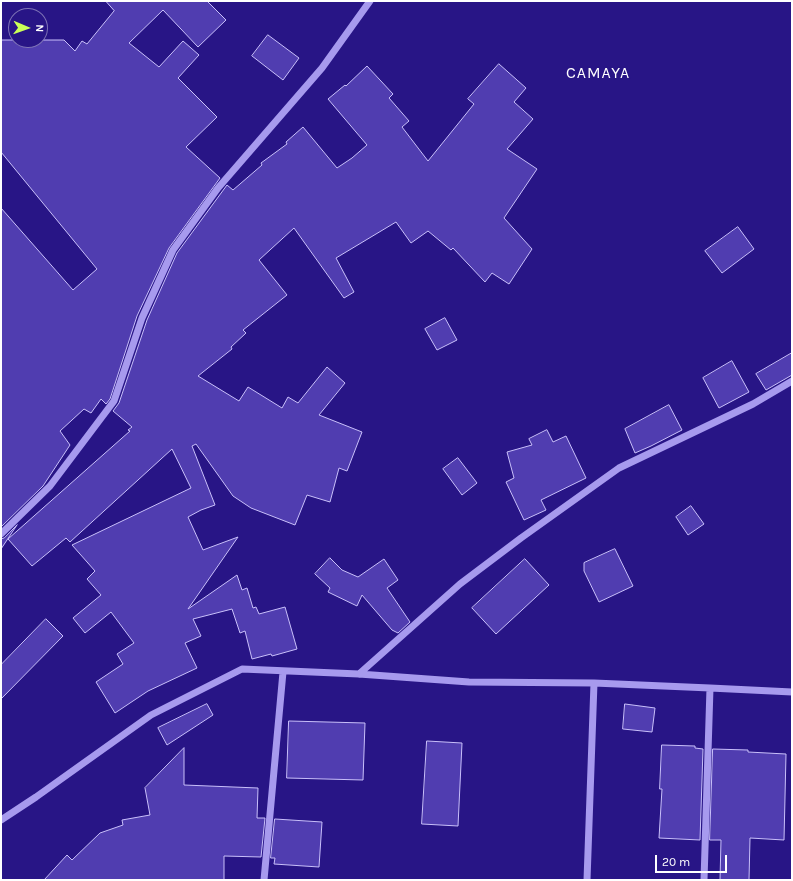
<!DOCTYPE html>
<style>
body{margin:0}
#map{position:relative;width:793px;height:881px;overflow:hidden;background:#281586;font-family:Karla,sans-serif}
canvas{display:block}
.frame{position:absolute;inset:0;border:2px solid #fff;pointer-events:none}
.north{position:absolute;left:8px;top:8px;width:40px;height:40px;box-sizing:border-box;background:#281586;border:1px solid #7e73b6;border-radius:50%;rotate:92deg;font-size:11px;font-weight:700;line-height:16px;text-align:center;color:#fff}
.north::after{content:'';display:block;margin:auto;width:14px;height:18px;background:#caff57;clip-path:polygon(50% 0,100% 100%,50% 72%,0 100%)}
.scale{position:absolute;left:655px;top:855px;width:72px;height:18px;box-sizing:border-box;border:2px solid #fff;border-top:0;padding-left:5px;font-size:12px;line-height:14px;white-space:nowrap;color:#fff;-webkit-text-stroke:3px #281586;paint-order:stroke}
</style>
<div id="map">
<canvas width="793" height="881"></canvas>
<div class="frame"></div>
<div class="north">N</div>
<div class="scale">20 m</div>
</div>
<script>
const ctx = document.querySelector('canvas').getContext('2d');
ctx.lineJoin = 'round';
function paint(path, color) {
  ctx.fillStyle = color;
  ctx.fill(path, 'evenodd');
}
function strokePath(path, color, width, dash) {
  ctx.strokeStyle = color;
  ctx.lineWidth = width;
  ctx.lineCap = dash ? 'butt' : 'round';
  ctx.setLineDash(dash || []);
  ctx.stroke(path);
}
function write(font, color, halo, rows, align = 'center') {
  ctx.font = font + ' Karla,sans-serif';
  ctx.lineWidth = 3;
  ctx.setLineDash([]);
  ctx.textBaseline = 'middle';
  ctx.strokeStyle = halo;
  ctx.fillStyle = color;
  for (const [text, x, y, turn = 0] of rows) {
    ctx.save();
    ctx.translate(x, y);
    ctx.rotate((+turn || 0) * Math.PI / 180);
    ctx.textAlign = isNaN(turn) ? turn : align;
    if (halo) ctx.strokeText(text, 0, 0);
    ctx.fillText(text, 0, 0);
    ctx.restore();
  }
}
const building = new Path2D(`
 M106,1h101l19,19 -28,27 -35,-37 -34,33 30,24 24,-26 16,14 -21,23 39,39 -31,30 34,31 -51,70 -32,68 -27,83 -4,5 -5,-5 -10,14 -7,-4 -24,22 10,14 -27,41 -42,41v-319l72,82 24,-21 -96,-117v-112h63l11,11 7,-10 5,3 27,-33z
 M268,35l31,23 -16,22 -31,-24z
 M499,64l27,24 -12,14 19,17 -26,30 30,20 -33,49 28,31 -23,35 -17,-11 -7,9 -32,-34 -2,2 -23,-19 -17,12 -15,-21 -60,36 18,34 -10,6 -50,-70 -35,32 28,35 -44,35 3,3 -15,14 1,2 -34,27 41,25 9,-14 34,21 6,-11 10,6 29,-36 18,16 -26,32 43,17 -15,39 -8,-3 -9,34 -23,-7 -12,30 -44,-17 -18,-12 -37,-52 -4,2 23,59 -14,5 -13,7 15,33 35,-13 -50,72 49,-34 5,15 5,-2 6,20 3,-1 3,7 26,-7 12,42 -25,7 -1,-2 -19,5 -7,-28 -5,2 -8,-24 -39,10 8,17 -16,7 12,25 -49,23 -33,22 -19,-31 27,-18 -6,-10 17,-11 -23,-31 -26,21 -12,-15 28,-23 -14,-16 8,-8 -23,-26 119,-57 -19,-39 -102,93 -4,-4 -34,28 -24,-27 122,-108 -2,-1 4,-3 -19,-16 6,-8 28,-83 30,-67 50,-68 6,5 29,-25 -1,-2 26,-19 -1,-2 17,-15 34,41 15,-10 15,-13 -39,-46 17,-14 1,1 21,-20 26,28 -4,4 20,23 -7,6 26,34 46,-57 -6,-5z
 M738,227l16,22 -32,24 -17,-22z
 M445,318l12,22 -20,10 -12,-21z
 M792,353v22l-26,15 -10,-16z
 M732,361l17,31 -30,16 -16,-30z
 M669,405l13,25 -31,16 -16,7 -10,-24z
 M547,430l6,12 13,-6 20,42 -45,22 5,10 -22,10 -18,-38 8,-4 -7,-26 25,-7 -3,-6z
 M458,458l19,25 -15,12 -19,-26z
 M691,506l13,18 -16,11 -12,-18z
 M17,525l-16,24v-10l3,-1z
 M615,549l18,37 -34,16 -15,-31v-8z
 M330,558l12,12 16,7 26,-18 14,21 -11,8 23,34 -12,11 -6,-3 -30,-35 -5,11 -29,-14 2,-4 -15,-14z
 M525,559l24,26 -53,49 -24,-26z
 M46,619l17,17 -62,63v-34z
 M207,704l6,11 -46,30 -9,-17z
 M625,704l30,4 -3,24 -29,-3z
 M289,721l76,2 -2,57 -76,-2z
 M427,741l35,2 -4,83 -36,-2z
 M662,745l33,1v2l8,1 -3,91 -41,-2 3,-49h-2z
 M184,748v37l74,3 -1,30h8l-4,39 -37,-1v24h-180l23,-25 5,5 28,-27 23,-8 -1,-5 28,-5 -5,-27z
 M713,749l35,1v2l38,2 -2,86 -34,-2 -1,42h-29l1,-40h-11z
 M275,819l47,3 -3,45 -45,-3 1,-6h-4z`);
paint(building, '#503db0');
strokePath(building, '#c9c0fa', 1);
strokePath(new Path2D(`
 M1,534l49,-48 64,-85 28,-83 31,-68 45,-62 104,-120 48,-67
 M359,674l101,-90 61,-46 98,-70 134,-64 39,-23
 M1,820l35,-23 115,-82 91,-46 117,5 110,8 125,1 116,5 82,4
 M264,880l19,-208
 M587,880l7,-197
 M704,880l6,-192`), '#a79aee', 7);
ctx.letterSpacing = '1px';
write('16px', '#fff', '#281586', [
 ["CAMAYA",598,73]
]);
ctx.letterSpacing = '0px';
</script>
